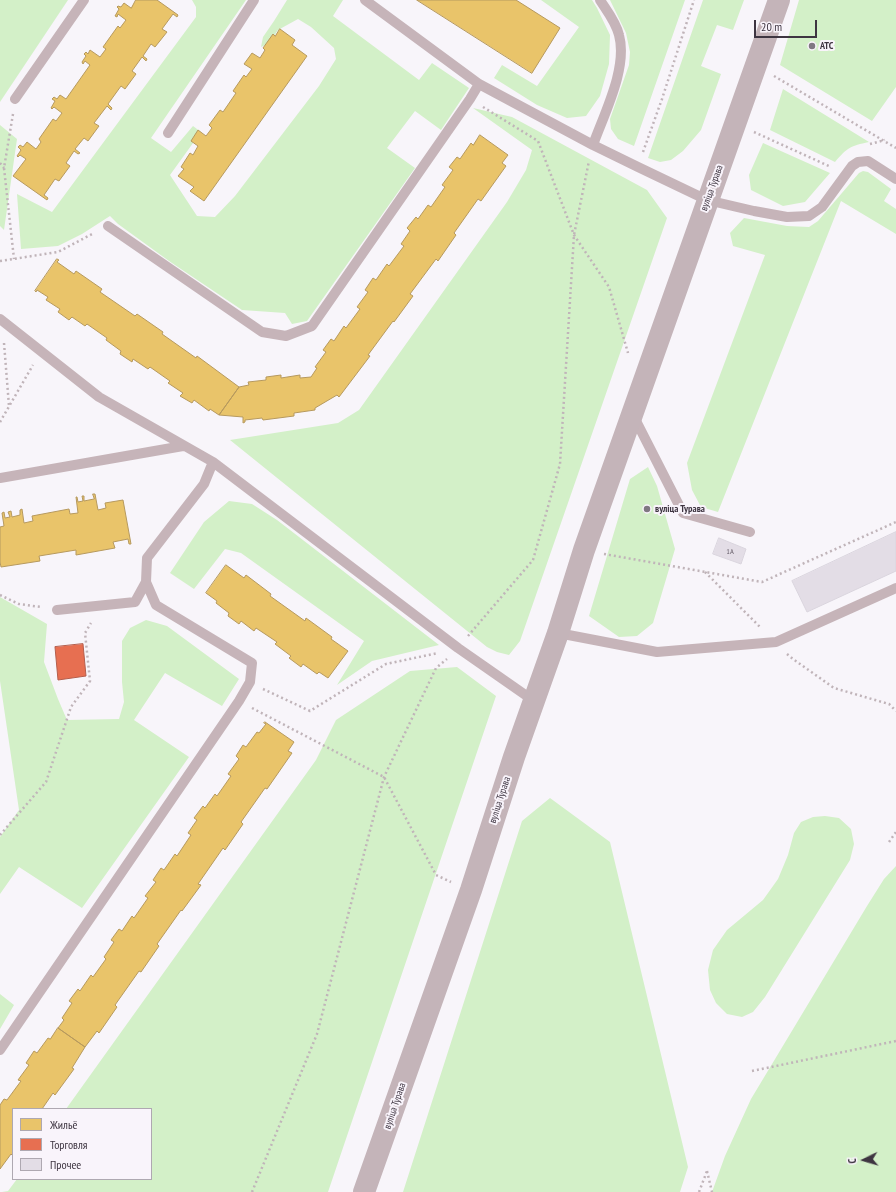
<!DOCTYPE html>
<meta charset="utf-8">
<style>
body{margin:0}
#map{position:relative;width:896px;height:1192px;overflow:hidden;background:#f8f5fa;font-family:"PT Sans Narrow",sans-serif}
canvas{display:block}
.legend{position:absolute;left:12px;top:1108px;width:140px;height:72px;box-sizing:border-box;background:#f9f4fb;border:1px solid #aea8b1;margin:0;padding:5px 7px;list-style:none;font-size:12px;color:#3e3541}
.legend li{display:flex;align-items:center;gap:8px;height:20px}
.legend b{width:20px;border:1px solid #aea8b1}
.north{position:absolute;left:844px;top:1140px;width:40px;height:40px;-webkit-text-stroke:3px #f9f4fb;paint-order:stroke;rotate:265deg;font-size:11px;font-weight:700;line-height:16px;text-align:center;color:#3e3541}
.north::after{content:'';display:block;margin:auto;width:14px;height:18px;background:#3e3541;clip-path:polygon(50% 0,100% 100%,50% 72%,0 100%)}
.scale{position:absolute;left:754px;top:20px;width:63px;height:18px;box-sizing:border-box;border:2px solid #3e3541;border-top:0;padding-left:5px;font-size:12px;line-height:14px;white-space:nowrap;color:#3e3541;-webkit-text-stroke:3px #f9f4fb;paint-order:stroke}
</style>
<div id="map">
<canvas width="896" height="1192"></canvas>
<ul class="legend">
<li><b style="height:11px;background:#e9c46a"></b>Жильё</li>
<li><b style="height:11px;background:#e76f51"></b>Торговля</li>
<li><b style="height:11px;background:#e3dde6"></b>Прочее</li>
</ul>
<div class="north">С</div>
<div class="scale">20 m</div>
</div>
<script>
const ctx = document.querySelector('canvas').getContext('2d');
ctx.lineJoin = 'round';
function paint(path, color) {
  ctx.fillStyle = color;
  ctx.fill(path, 'evenodd');
}
function strokePath(path, color, width, dash) {
  ctx.strokeStyle = color;
  ctx.lineWidth = width;
  ctx.lineCap = dash ? 'butt' : 'round';
  ctx.setLineDash(dash || []);
  ctx.stroke(path);
}
function write(font, color, halo, rows, align = 'center') {
  ctx.font = font + ' "PT Sans Narrow",sans-serif';
  ctx.lineWidth = 4;
  ctx.setLineDash([]);
  ctx.textBaseline = 'middle';
  ctx.strokeStyle = halo;
  ctx.fillStyle = color;
  for (const [text, x, y, turn = 0] of rows) {
    ctx.save();
    ctx.translate(x, y);
    ctx.rotate((+turn || 0) * Math.PI / 180);
    ctx.textAlign = isNaN(turn) ? turn : align;
    if (halo) ctx.strokeText(text, 0, 0);
    ctx.fillText(text, 0, 0);
    ctx.restore();
  }
}
paint(new Path2D(`
 M0,0h68l-68,102z
 M192,0h54l-95,138 20,14 22,-26 8,6 -31,43 27,41 18,1 20,-21 84,-110 17,-27 -2,-11 -23,-21 -13,-8 -20,11 -9,13 -8,4 2,-10 11,-16 13,-21h56l-10,16 86,64 13,-17 37,25 -28,42 -26,-19 -28,37 28,20 -108,153 -15,3 -7,-11 -43,-3 -73,-49 -51,-37 -8,-8 -28,18 -24,12 -37,3 -4,-55 35,18 144,-195v-10z
 M541,0h51l5,8 13,27 -1,29 -9,32 -14,20 -19,2 -30,-13 -43,-27 8,-13 35,21 42,-59z
 M610,0h75l-51,146 -16,-7 -7,-10 -1,-10 19,-54 1,-13 -4,-19z
 M703,0h41l-11,30 -16,-5 -16,41 20,8 -20,56 -18,21 -12,9 -11,2 -12,-4z
 M799,0h97v87l-24,34 -92,-56z
 M783,89l86,53c-19,4 -21,5 -34,20l-65,-32z
 M473,108l39,9 135,73 20,28 -147,423 -11,14 -12,-3 -10,-5 -257,-207 108,-17 21,-13 148,-208 19,-32 6,-20z
 M0,125l17,14 -13,91 -4,-4z
 M763,143l67,30 -25,29 -22,4 -32,-16 -2,-15z
 M863,171l5,1 23,17 -7,12 12,8v25l-55,-33 -123,311 -17,-5 -9,-17 -5,-27 78,-208 -32,-9 -3,-13 14,-15 43,8 22,1 9,-6 41,-48z
 M648,467l9,19 18,63 -22,74 -16,13 -18,1 -30,-21 41,-137z
 M229,501l23,3 25,16 162,125 -67,16 -35,24 27,-44 -123,-88 -16,-4 -31,40 -24,-16 34,-51z
 M0,597l47,27 -3,38 14,37 9,21 52,-1 5,-17 -2,-20v-41l8,-13 16,-8 21,6 72,53 -17,27 -57,-33 -31,47 55,37 -107,151 -63,-41 -19,27v-57l19,-27 -19,-129z
 M457,667l39,29 -168,496h-326l6,-1 9,-12h134v-70h-85l250,-349 20,-40 74,-49z
 M550,798l60,44 78,325 -8,25h-277l119,-371z
 M825,816l14,2 12,11 3,15 -4,16 -85,137 -12,15 -11,5 -15,-3 -11,-11 -6,-13 -2,-20 5,-20 14,-20 36,-30 15,-21 10,-24 6,-22 7,-11 12,-5z
 M896,866v326h-184l13,-36 26,-57 116,-193 17,-27z
 M0,994l14,11 -14,24z`), '#d3f0c8');
const homes = new Path2D(`
 M136,0h21l21,15 -1,2 -4,-3 -11,15 5,3 -12,15 -4,-3 -8,12 4,3 -1,2 -4,-4 -10,14 4,3 -11,15 -4,-3 -13,18 4,4 -1,2 -4,-4 -13,17 5,3 -11,15 -4,-3 -9,11 5,4 -2,1 -4,-3 -8,12 4,3 -11,15 -4,-2 -11,16 4,3 -1,2 -34,-24 13,-17 -6,-4 -2,2 -1,-1 4,-6 -3,-3 2,-2 3,2 4,-5 9,7 5,-7 -2,-3 14,-20 3,2 6,-8 -8,-6 -2,2 -1,-1 4,-7 -3,-2 2,-2 3,2 3,-4 6,4 24,-34 -5,-4 -2,3 -1,-2 4,-6 -2,-2 2,-2 2,2 2,-4 10,7 6,-8 -3,-2 15,-21 2,2 6,-8 -8,-6 -1,3 -2,-1 4,-7 -2,-2 1,-1 3,1 3,-4 7,5z
 M417,0h99l44,28 -28,45z
 M280,29l15,11 -3,5 15,11 -103,145 -14,-10 4,-4 -16,-11 6,-7 -3,-2 9,-14 3,2 5,-9 -7,-5 7,-11 8,6 6,-8 -3,-3 11,-15 3,2 13,-19 -3,-2 11,-16 2,2 6,-8 -8,-5 8,-11 8,5 5,-8 -2,-2 10,-14 2,2z
 M480,135l28,20 -6,8 4,3 -25,35 -3,-2 -24,34 2,2 -18,26 -2,-2 -26,35 3,2 -19,26 -1,-1 -25,34 2,1 -31,41 -2,-2 -22,13v2l-21,3v3l-31,4 -1,-2 -17,2v2l-2,1v-6l-24,-2 20,-28 10,-2 -1,-3 18,-2v-3l15,-2v3l19,-3v3l11,-1 6,-9 -2,-1 11,-15 -3,-2 8,-11 3,2 10,-15 2,2 14,-19 -3,-2 11,-15 -3,-2 8,-12 3,2 11,-16 2,2 15,-20 -3,-2 9,-13 -3,-3 9,-11 2,2 10,-14 3,2 14,-20 -3,-2 11,-15 -4,-3 8,-10 3,2 11,-16 2,2z
 M57,259l2,1 -2,2 17,12 2,-3 26,18 -2,3 35,24 2,-2 26,18 -1,2 34,24 1,-2 42,31 -20,28 -9,-6 -1,2 -15,-11 -2,3 -12,-7 3,-3 -15,-10 2,-2 -20,-14 -2,2 -15,-10 -1,3 -12,-8 1,-3 -15,-11 1,-2 -20,-14 -2,2 -13,-9 -3,3 -11,-8 2,-3 -14,-9 2,-3 -11,-7 -1,2 -1,-1z
 M93,494h2l3,16 8,-2 -1,-5 18,-3 8,44h-2l-1,-5 -15,3 2,6 -39,7v-5l-37,6 1,5 -39,6 -1,-5v-35l4,-1 -2,-13 2,-1 1,6 5,-1 -2,-5 3,-1 1,6 8,-2v-5l2,-1 2,14 9,-2 -1,-5 37,-7 1,5 8,-1 -2,-16h1l1,5 5,-1 -1,-5h2v5l10,-2z
 M226,565l18,13 2,-3 25,19 -1,2 35,25 1,-3 26,19 -1,2 17,12 -20,27 -9,-6 -2,2 -14,-10 -2,3 -12,-9 2,-2 -16,-12 2,-2 -21,-14 -2,3 -13,-10 -2,3 -11,-8 1,-3 -13,-10 1,-2 -11,-8z
 M265,722l29,20 -6,9 4,2 -25,36 -2,-1 -24,34 2,2 -18,26 -2,-2 -25,36 3,1 -19,26 -1,-1 -24,34 2,2 -18,26 -2,-1 -24,34 2,2 -18,26 -2,-2 -12,16 -27,-19 6,-8 -2,-2 10,-15 -3,-2 9,-12 2,2 11,-16 2,2 13,-18 -2,-2 10,-15 -3,-2 8,-11 3,2 10,-15 2,2 14,-20 -3,-2 11,-14 -3,-2 8,-12 3,2 11,-16 2,2 14,-21 -3,-2 9,-13 -3,-2 9,-12 2,2 10,-14 2,2 14,-20 -3,-2 11,-15 -3,-3 7,-11 3,2 11,-15 2,1 7,-9 -2,-1z
 M58,1028l27,19 -13,21 2,1 -19,26 -2,-2 -11,16h-29v45l-1,1 -1,-1 -11,15v-64l4,-6 3,1 14,-19 -3,-1 11,-15 -3,-2 8,-12 3,2 11,-15 2,1z`);
paint(homes, '#e9c46a');
strokePath(homes, '#b6995e', 1);
const shops = new Path2D(`
 M83,644l3,32 -28,4 -3,-33z`);
paint(shops, '#e76f51');
strokePath(shops, '#b45e4c', 1);
const building = new Path2D(`
 M896,532v39l-89,41 -15,-31z
 M719,538l27,11 -5,15 -28,-10z`);
paint(building, '#e3dde6');
strokePath(building, '#dad5de', 1);
strokePath(new Path2D(`
 M774,76l122,72
 M483,107l55,34 36,94 35,52 19,66
 M13,114l-9,54 10,91
 M754,132l77,35
 M870,144l15,-4
 M643,152l19,-53 32,-99
 M0,163l4,5
 M0,261l58,-9 36,-19
 M4,343l5,63
 M0,422l33,-57
 M604,554l158,28 134,-60
 M705,572l56,56
 M0,595l19,9 22,3
 M468,636l65,-76 27,-96 14,-229 15,-74
 M787,654l6,5 41,29 55,16 7,7
 M263,689l47,22 76,-47 52,-11
 M252,708l132,69 52,98 15,7
 M0,835l46,-53 25,-75 19,-26 -5,-48 6,-10
 M889,842l7,-10
 M752,1071l144,-30
 M707,1171l5,21
 M252,1192l65,-158 67,-257 52,-109 11,-9
 M699,1192l8,-21`), '#c0b4b9', 2.5, [2, 3]);
strokePath(new Path2D(`
 M365,0l114,84 114,61 45,22 69,33 47,11 33,6 22,-1 13,-9 30,-41 6,-4 10,-1 28,18
 M15,99l69,-99
 M168,133l86,-133
 M593,145c11,-31 35,-77 26,-110 -3,-13 -12,-24 -19,-35
 M108,226l154,106 24,4 26,-10 158,-227 9,-15
 M0,319l99,78 114,65 -9,22 -57,74 -1,24 10,23 96,58 -2,19 -11,19 -239,349
 M633,415l50,98 67,19
 M213,462l245,186 76,53
 M0,478l183,-32
 M57,610l78,-8 11,-20
 M558,633l99,19 119,-10 120,-54`), '#c6b4b9', 10);
strokePath(new Path2D(`
 M364,1192l107,-302 43,-133 44,-124 26,-83 195,-550`), '#c4b4b9', 22);
for (const [x, y, r, color] of [
 [812,46,4,"#7f7882"],
 [647,509,4,"#7f7882"]
]) {
  const dot = new Path2D();
  dot.arc(x, y, r, 0, 2 * Math.PI);
  ctx.fillStyle = color;
  ctx.fill(dot);
  strokePath(dot, '#f9f4fb', 1.5);
}
write('8px', '#6a626d', null, [
 ["1А",730,552]
]);
write('bold 10px', '#3e3541', '#f9f4fb', [
 ["АТС",820,46],
 ["вуліца Турава",655,509]
], 'left');
write('10px', '#3e3541', '#f9f4fb', [
 ["вуліца Турава",712,188,-70],
 ["вуліца Турава",500,800,-72],
 ["вуліца Турава",395,1106,-71]
]);
</script>
